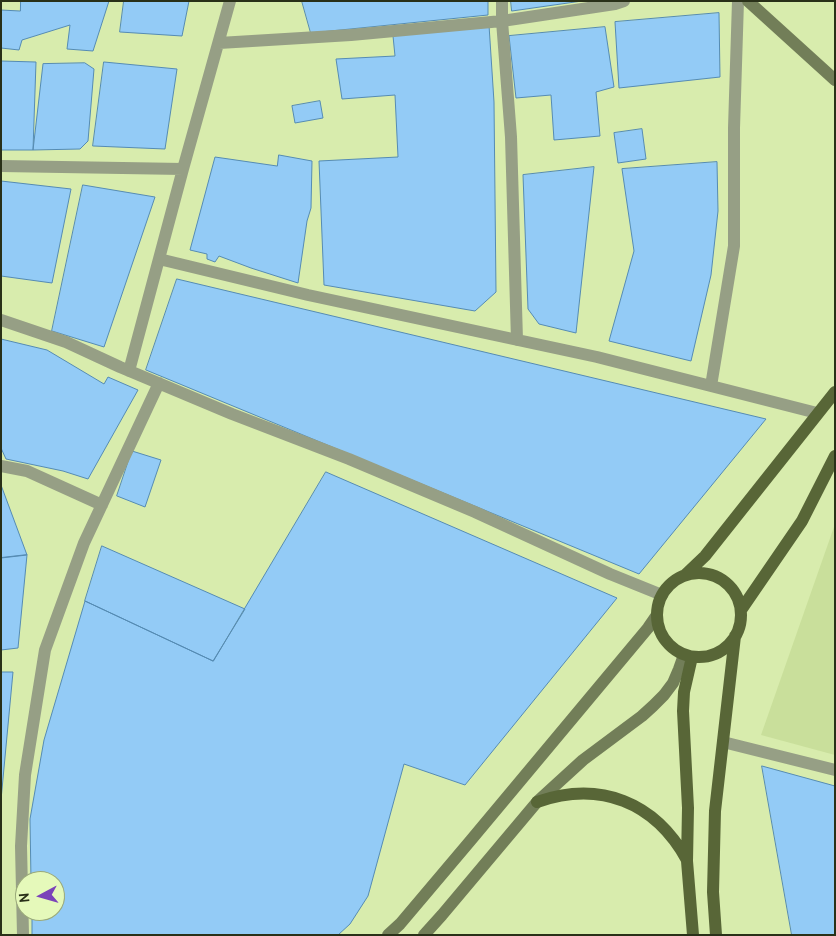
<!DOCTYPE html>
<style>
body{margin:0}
#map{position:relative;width:836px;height:936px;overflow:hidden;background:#d8ecad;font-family:Overpass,sans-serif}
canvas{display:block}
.frame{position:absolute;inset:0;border:2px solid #293018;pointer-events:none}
.north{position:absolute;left:15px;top:871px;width:50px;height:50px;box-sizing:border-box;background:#e5f9ba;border:1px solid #9aa979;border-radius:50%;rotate:264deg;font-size:14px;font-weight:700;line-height:20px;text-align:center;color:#293018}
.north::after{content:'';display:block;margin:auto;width:18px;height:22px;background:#7b43b9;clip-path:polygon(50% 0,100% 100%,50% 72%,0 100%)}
</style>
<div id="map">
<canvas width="836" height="936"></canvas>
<div class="frame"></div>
<div class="north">N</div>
</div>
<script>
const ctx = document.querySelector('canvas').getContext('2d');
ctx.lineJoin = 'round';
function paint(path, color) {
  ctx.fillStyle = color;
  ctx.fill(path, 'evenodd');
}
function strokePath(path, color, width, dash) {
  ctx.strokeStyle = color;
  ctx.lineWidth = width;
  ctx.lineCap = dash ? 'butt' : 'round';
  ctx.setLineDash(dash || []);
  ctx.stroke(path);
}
paint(new Path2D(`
 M835,524v231l-74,-20z`), '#c9df9b');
const building = new Path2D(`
 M21,1h88l-16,50 -26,-2 3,-24 -48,15 -3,10 -18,-2v-38l19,1z
 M124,1h65l-7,35 -62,-4z
 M302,1h186v14l-177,18z
 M511,1h71l-70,10z
 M719,13l1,64 -101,11 -4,-66z
 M489,25l5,77 2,190 -21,19 -151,-26 -5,-124 79,-4 -3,-62 -53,4 -6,-40 59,-3 -2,-20z
 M605,27l9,60 -18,5 4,44 -46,4 -3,-45 -35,3 -7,-62z
 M1,61l35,1 -3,88h-32z
 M104,62l73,7 -12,80 -72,-3z
 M85,63l9,6 -6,72 -8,8 -47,1 10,-86z
 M320,101l3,17 -28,5 -3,-17z
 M642,129l4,30 -28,4 -4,-30z
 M279,155l33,6 -1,47 -4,13 -9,62 -47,-15 -32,-12 -4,6 -8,-3v-5l-17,-4 25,-93 62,9z
 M717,162l1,49 -7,64 -20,86 -82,-20 25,-90 -12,-82z
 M594,167l-18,166 -37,-9 -11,-15 -5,-134z
 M1,181l70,8 -19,94 -51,-7z
 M83,185l72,12 -51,150 -52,-16z
 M177,279l589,140 -127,155 -493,-204z
 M1,339l46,11 57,34 4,-7 30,13 -50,89 -25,-8 -57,-12 -5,-11z
 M132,451l29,9 -16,47 -28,-11z
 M326,472l291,126 -152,187 -61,-21 -36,132 -18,28 -12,11h-306v-24h23v-30h-24l-1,-62 14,-79 41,-139 128,60z
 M1,485l26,70 -26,3z
 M102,546l143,63 -32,52 -128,-60z
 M27,555l-9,93 -17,2v-92z
 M1,672h12l-12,128z
 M762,766l73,20v149h-43z`);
paint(building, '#93cbf6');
strokePath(building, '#558bb3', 1);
strokePath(new Path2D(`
 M502,1v20l9,116 6,203
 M219,43l132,-8 151,-14 113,-17 9,-3
 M1,166l182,3
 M159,259l149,36 289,62 220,56
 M1,320l65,22 54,25 112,47 117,45 126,53 135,62 52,21
 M129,371l54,-202 47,-168
 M711,386l23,-140v-118l4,-127
 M1,466l26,5 75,34
 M723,742l112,28
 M23,935l-2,-89 4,-71 20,-125 39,-107 75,-160`), '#969f85', 12);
strokePath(new Path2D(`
 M748,1l87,79
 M388,935l12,-11 71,-84 177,-212 9,-13
 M424,935l18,-20 95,-113 46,-42 59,-44 11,-10 11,-11 9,-12 6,-14 5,-14`), '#727e58', 12);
strokePath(new Path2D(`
 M657 615a42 42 0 1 1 84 0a42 42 0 1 1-84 0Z
 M684,576l21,-20 130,-164
 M741,610l61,-89 33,-65
 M692,657l-8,35 -1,19 5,97 -1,53 6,74
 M537,802c63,-22 118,0 150,58
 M716,935l-3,-43 2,-81 20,-175`), '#586637', 12);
</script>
